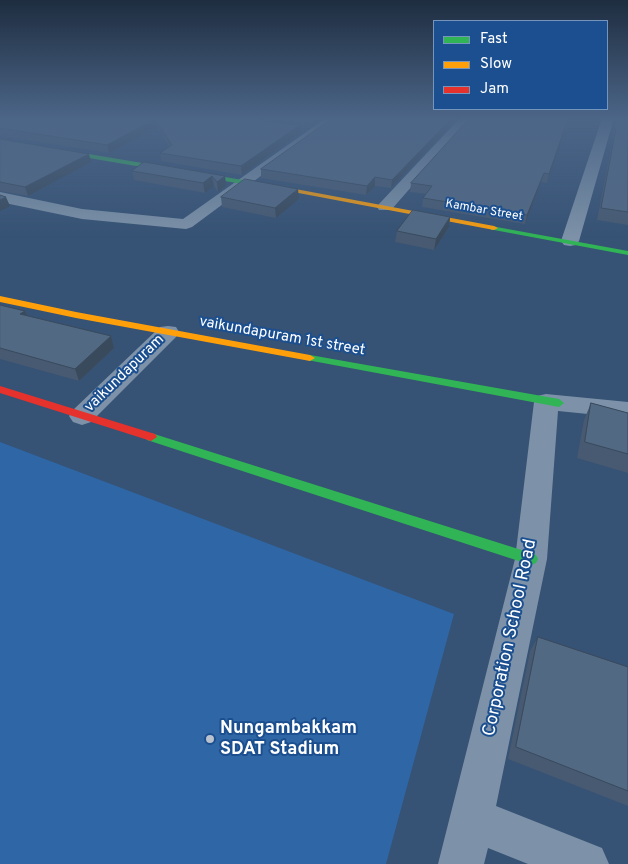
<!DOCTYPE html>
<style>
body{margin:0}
#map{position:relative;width:628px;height:864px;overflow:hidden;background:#365274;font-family:Overpass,sans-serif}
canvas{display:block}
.legend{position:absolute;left:433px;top:20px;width:175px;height:90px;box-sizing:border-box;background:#1b4f8f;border:1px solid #7695bc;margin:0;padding:6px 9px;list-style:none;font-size:15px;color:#fff}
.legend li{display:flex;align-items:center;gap:10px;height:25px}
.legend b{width:25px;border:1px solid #7695bc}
</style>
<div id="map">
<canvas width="628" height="864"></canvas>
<ul class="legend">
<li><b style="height:6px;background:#30b455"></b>Fast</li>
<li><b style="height:6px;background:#ff9f0a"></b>Slow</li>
<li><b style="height:6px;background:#e5322d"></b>Jam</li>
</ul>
</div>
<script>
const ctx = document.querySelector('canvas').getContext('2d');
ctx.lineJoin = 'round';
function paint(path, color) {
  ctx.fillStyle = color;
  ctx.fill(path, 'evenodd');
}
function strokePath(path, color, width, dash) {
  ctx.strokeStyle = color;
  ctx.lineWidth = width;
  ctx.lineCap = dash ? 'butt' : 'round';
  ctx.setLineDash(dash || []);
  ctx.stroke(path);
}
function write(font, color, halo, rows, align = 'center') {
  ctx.font = font + ' Overpass,sans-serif';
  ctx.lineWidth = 4;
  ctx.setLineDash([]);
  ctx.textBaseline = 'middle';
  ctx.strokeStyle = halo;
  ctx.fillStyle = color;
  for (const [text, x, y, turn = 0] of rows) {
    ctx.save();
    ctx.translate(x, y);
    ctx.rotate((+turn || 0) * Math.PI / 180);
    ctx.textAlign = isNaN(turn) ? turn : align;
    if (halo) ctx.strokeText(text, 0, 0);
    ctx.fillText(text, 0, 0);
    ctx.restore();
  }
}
paint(new Path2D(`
 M0,442l454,172 -68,250h-386z`), '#2f66a5');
paint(new Path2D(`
 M326,118h13l-147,109 -6,2 -104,-10 -82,-17v-10l82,17 101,10z
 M460,118h12l-81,92h-12l-2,-3 2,-3z
 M602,118h12l-35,123 -3,4 -6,1 -6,-1 -3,-4z
 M168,326l8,1 3,5 -3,5 -85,85 -9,3 -9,-3 -4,-6 4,-6 87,-83z
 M546,394l82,8v16l-70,-7 -11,148 -51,247 106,42 7,16h-81l-40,-16 -4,16h-46l77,-305 19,-157 3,-6z`), '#7d92a8');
paint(new Path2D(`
 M0,139l290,49 3,2 -3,2 -290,-49z
 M491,226l137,25v4l-134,-25h-3z
 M310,355l249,44 5,4 -5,4 -252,-47 -2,-2z
 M151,433l380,120 5,2 2,4 -2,4 -5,2 -384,-125 -2,-3z`), '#30b455');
paint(new Path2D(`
 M290,188l204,38 4,2 -4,2 -206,-39 -1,-1z
 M0,296l76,16 234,43 5,3 -5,3 -234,-43 -76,-16z`), '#ff9f0a');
paint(new Path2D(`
 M0,386l155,48 2,3 -6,4 -151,-48z`), '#e5322d');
paint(new Path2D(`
 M0,118h236l64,15 -58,42 -81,-14 -1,-8 9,-6 -12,-20 -48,26 -109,-17z
 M255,118h69l-10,6z
 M458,118l-67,70 -16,-2 -9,9 -105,-17v-9z
 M470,118h99l-22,65 -6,-1 -16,42 -103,-17 1,-9 3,-4 -16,-2 1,-9z
 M615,118h13v107l-31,-5 16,-82h-2l5,-19z
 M0,139l91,23 -63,34 -28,-5z
 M132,171l93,5 1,10 -8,6 -4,-6 -9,7 -71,-13z
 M221,197l78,2 -23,19 -54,-11z
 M450,217l-1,10 -15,23 -39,-8 2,-11z
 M0,305l25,6 2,5 84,20 3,12 -35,33 -79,-22z
 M591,403l37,10v60l-51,-15 7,-38z
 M538,637l90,30v139l-120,-47 22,-108z`), '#475a72');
paint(new Path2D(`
 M314,118h10l-10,6z
 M452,118h6l-67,70 1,-8z
 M568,118h1l-22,65 2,-9z
 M155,119l2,8 -48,26 -2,-8z
 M300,125v8l-58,42 -1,-9z
 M89,154l2,8 -63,34 -3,-9z
 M544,173l-3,9 -16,42 2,-9z
 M212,176l2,10 -9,7 -2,-10z
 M225,176l1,10 -8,6 -1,-10z
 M375,177v9l-9,9 1,-9z
 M298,189l1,10 -23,19 -1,-10z
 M6,197l4,9 -10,5v-11z
 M450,217l-1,10 -15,23 2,-11z
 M25,311l5,12 -10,-9z
 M111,336l3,12 -35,33 -4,-12z`), '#394a5c');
const building = new Path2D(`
 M0,118h236l64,7 -59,41 -81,-13 12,-8 -17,-26 -48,26 -107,-17z
 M333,118h119l-60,62 -17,-3 -8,9 -106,-17z
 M470,118h98l-19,56 -5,-1 -17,42 -104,-17 9,-12 -21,-3z
 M617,118h11v94l-27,-4 15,-80h-2z
 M0,139l89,15 -64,33 -25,-5z
 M144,162l81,14 -8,6 -5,-6 -9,7 -71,-12z
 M245,179l53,10 -23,19 -54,-11z
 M0,195l6,2 -6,3z
 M413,210l37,7 -14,22 -39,-8z
 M0,305l25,6 -5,3 91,22 -36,33 -75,-21z
 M591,403l37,10v41l-43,-12z
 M538,637l90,30v124l-112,-44z`);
paint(building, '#526984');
strokePath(building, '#394a5c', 1);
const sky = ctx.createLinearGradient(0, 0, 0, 238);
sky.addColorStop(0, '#1e2d40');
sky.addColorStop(0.5, '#4c6688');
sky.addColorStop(1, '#4c668800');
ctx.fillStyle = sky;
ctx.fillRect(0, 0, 628, 238);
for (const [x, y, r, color] of [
 [210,739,5,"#b9c2ce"]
]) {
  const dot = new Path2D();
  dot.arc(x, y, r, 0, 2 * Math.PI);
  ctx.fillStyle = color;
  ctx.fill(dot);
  strokePath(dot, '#1b4f8f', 2);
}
write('12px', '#fff', '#1b4f8f', [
 ["Kambar Street",484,211,10]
]);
write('15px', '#fff', '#1b4f8f', [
 ["vaikundapuram 1st street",282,337,10],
 ["vaikundapuram",125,374,-44]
]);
write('18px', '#fff', '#1b4f8f', [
 ["Corporation School Road",511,638,-78]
]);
write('bold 18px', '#fff', '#1b4f8f', [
 ["Nungambakkam",220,729],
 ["SDAT Stadium",220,750]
], 'left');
</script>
